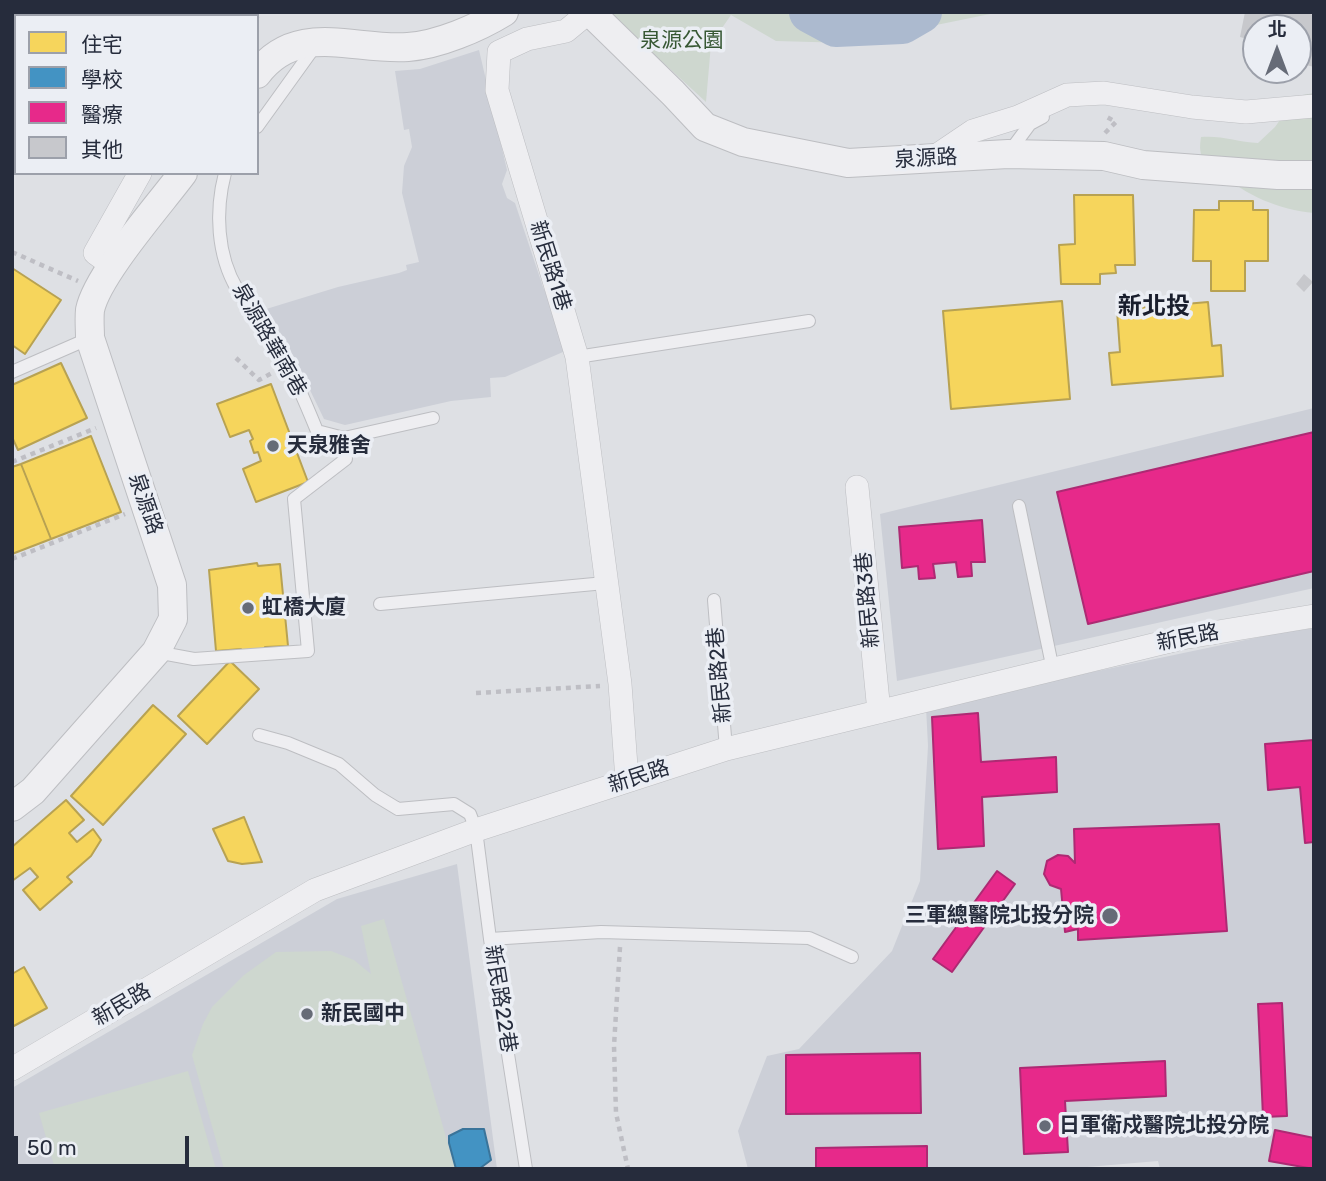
<!DOCTYPE html>
<meta charset="utf-8">
<style>
body{margin:0}
#map{position:relative;width:1326px;height:1181px;overflow:hidden;background:#dee0e4;font-family:Rubik,"Noto Sans TC",sans-serif}
canvas{display:block}
.frame{position:absolute;inset:0;border:14px solid #262c3c;pointer-events:none}
.legend{position:absolute;left:14px;top:14px;width:245px;height:161px;box-sizing:border-box;background:#ebeef4;border:2px solid #9ca0aa;margin:0;padding:9px 12px;list-style:none;font-size:21px;color:#262c3c}
.legend li{display:flex;align-items:center;gap:14px;height:35px}
.legend b{width:35px;border:2px solid #9ca0aa}
.north{position:absolute;left:1242px;top:14px;width:70px;height:70px;box-sizing:border-box;background:#ebeef4;border:2px solid #9ca0aa;border-radius:50%;rotate:0deg;font-size:19px;font-weight:700;line-height:28px;text-align:center;color:#262c3c}
.north::after{content:'';display:block;margin:auto;width:24px;height:32px;background:#666b77;clip-path:polygon(50% 0,100% 100%,50% 72%,0 100%)}
.scale{position:absolute;left:14px;top:1136px;width:175px;height:32px;box-sizing:border-box;border:4px solid #262c3c;border-top:0;padding-left:9px;font-size:21px;line-height:24px;white-space:nowrap;color:#262c3c;-webkit-text-stroke:5px #ebeef4;paint-order:stroke}
</style>
<div id="map">
<canvas width="1326" height="1181"></canvas>
<div class="frame"></div>
<ul class="legend">
<li><b style="height:19px;background:#f6d55c"></b>住宅</li>
<li><b style="height:19px;background:#4393c3"></b>學校</li>
<li><b style="height:19px;background:#e7298a"></b>醫療</li>
<li><b style="height:19px;background:#c7c8cc"></b>其他</li>
</ul>
<div class="north">北</div>
<div class="scale">50 m</div>
</div>
<script>
const ctx = document.querySelector('canvas').getContext('2d');
ctx.lineJoin = 'round';
function paint(path, color) {
  ctx.fillStyle = color;
  ctx.fill(path, 'evenodd');
}
function strokePath(path, color, width, dash) {
  ctx.strokeStyle = color;
  ctx.lineWidth = width;
  ctx.lineCap = dash ? 'butt' : 'round';
  ctx.setLineDash(dash || []);
  ctx.stroke(path);
}
function write(font, color, halo, rows, align = 'center') {
  ctx.font = font + ' Rubik,"Noto Sans TC",sans-serif';
  ctx.lineWidth = 7;
  ctx.setLineDash([]);
  ctx.textBaseline = 'middle';
  ctx.strokeStyle = halo;
  ctx.fillStyle = color;
  for (const [text, x, y, turn = 0] of rows) {
    ctx.save();
    ctx.translate(x, y);
    ctx.rotate((+turn || 0) * Math.PI / 180);
    ctx.textAlign = isNaN(turn) ? turn : align;
    if (halo) ctx.strokeText(text, 0, 0);
    ctx.fillText(text, 0, 0);
    ctx.restore();
  }
}
paint(new Path2D(`
 M479,50l28,120 -5,14 5,14 8,5 28,84 27,62 -65,28 -15,1 1,19 -40,4 -106,24 -21,-6 -30,-62 -31,-47 75,-23 61,-14 8,-3 -1,-5 13,-3 -17,-69 2,-27 8,-19 -3,-18 -5,1 -9,-59 25,-2z
 M1314,408v180l-417,93 -17,-167z
 M1314,628v541h-154l-2,-8 -94,8h-316l-10,-38 29,-75 32,-7 93,-98 28,-70 8,-135 -2,-39 348,-73z
 M457,864l40,305h-485v-81l325,-189z`), '#cccfd7');
paint(new Path2D(`
 M608,12h392l-152,31 -72,-2 -45,-26 -20,29 -5,58z
 M1314,93v120c-36,-3 -67,-18 -95,-40 -4,-4 -13,-9 -16,-15 -4,-6 -3,-14 -2,-21 19,-2 37,5 57,6l17,-16 22,-31z
 M384,919l71,250h-231l-32,-114 11,-31 9,-17 32,-32 32,-23 55,-1 23,9 17,14 -10,-48z
 M188,1071l28,98h-161l-16,-56z`), '#ced7cf');
const homes = new Path2D(`
 M1074,195h59l2,70h-20l1,8 -16,1v10h-39l-2,-39 16,-1z
 M1219,201h34v9h15v51h-23v30h-34v-30h-18l1,-51h25z
 M12,268l49,32 -36,54 -13,-9z
 M1062,301l8,98 -119,10 -8,-98z
 M1208,302l4,44 9,-1 2,31 -111,9 -3,-32 11,-1 -3,-42z
 M61,363l26,55 -69,32 -6,-13v-52z
 M271,384l37,98 -52,20 -13,-33 18,-8 -3,-9 -4,1 -4,-12 3,-2 -4,-9 -19,7 -13,-33z
 M91,436l30,76 -70,27 -30,-75z
 M21,464l30,75 -39,15v-87z
 M257,563l1,3 22,-2 8,82 -23,1v4l-24,2v-4l-25,2 -7,-81z
 M230,661l29,28 -52,55 -29,-28z
 M153,705l33,29 -83,91 -32,-29z
 M66,800l18,20 -15,13 8,9 16,-13 8,11 -10,16 -24,21 5,5 -32,28 -17,-20 15,-13 -8,-9 -18,13v-34z
 M244,817l18,45 -20,2 -14,-3 -15,-32z
 M24,967l23,41 -35,19v-53z`);
paint(homes, '#f6d55c');
strokePath(homes, '#b8a252', 2);
const schools = new Path2D(`
 M463,1129h21l7,31 -12,9h-23l-7,-26v-7z`);
paint(schools, '#4393c3');
strokePath(schools, '#3a749a', 2);
const health = new Path2D(`
 M1314,432v139l-226,53 -31,-132z
 M982,520l3,42h-14l1,14 -14,1 -2,-15 -23,2 2,14 -16,1 -1,-13 -16,2 -3,-41z
 M978,713l3,49 75,-5 1,35 -75,5 2,49 -46,3 -6,-132z
 M1314,740v102l-9,1 -5,-56 -32,3 -3,-46z
 M1219,824l8,107 -149,9v-11l-13,3 -4,-43 -11,-4 -6,-11 3,-13 11,-6 10,1 7,7 -1,-34z
 M997,871l18,13 -63,88 -19,-13z
 M1282,1003l5,113 -24,1 -5,-113z
 M920,1053l1,60 -135,1v-59z
 M1165,1061l1,35 -101,5 3,51 -44,2 -4,-86z
 M1275,1130l39,8v31l-45,-8z
 M927,1146v23h-111v-21z`);
paint(health, '#e7298a');
strokePath(health, '#ad2a73', 2);
strokePath(new Path2D(`
 M810,12l26,14 66,-3 19,-11`), '#acbacf', 42);
paint(new Path2D(`
 M1245,12h58l11,3v52l-16,-4v-35h-42v24l-9,-2 4,-10 -11,-3z
 M1304,274l9,8 -9,10 -8,-8z`), '#c7c8cc');
const service = new Path2D(`
 M257,127l59,-82
 M1010,151l20,-27 13,-7
 M225,173c-10,38 -8,82 12,116 13,22 31,41 44,63 14,25 25,52 36,79l27,7 89,-20
 M577,357l232,-36
 M12,372l78,-34
 M1019,506l34,164
 M714,600l12,149
 M380,604l225,-21
 M156,652l38,7 114,-8 -14,-152 52,-40 -2,-21
 M259,735l29,8 51,21 36,31 23,14 56,-5 16,10 6,16 14,109 36,230
 M490,939l111,-7 208,6 43,19`);
const minor = new Path2D(`
 M589,12l-23,19 -39,8 -28,13 -2,38 80,267 43,327 7,96
 M100,16l10,-4
 M229,16l2,-4
 M12,47l4,-1
 M930,160l43,-29 45,-14 49,-22 37,-2 88,14 54,5 68,-6
 M113,266l-18,-13 45,-80
 M857,487l22,225
 M12,1069l303,-179 161,-60 250,-81 456,-111 132,-22`);
const tertiary = new Path2D(`
 M590,12l83,81 32,34 38,15 105,21 160,-9 96,2 39,9 135,10h36
 M257,74c40,-53 96,-23 151,-27 30,-2 70,-19 96,-35
 M12,807l21,-16 123,-139 17,-33 -1,-34 -82,-247c0,-9 -1,-19 0,-28 7,-35 70,-106 93,-137`);
strokePath(service, '#bdbec2', 14);
strokePath(minor, '#bdbec2', 24);
strokePath(tertiary, '#bdbec2', 30);
strokePath(new Path2D(`
 M257,17v1
 M1105,133l11,-11 -9,-5
 M12,252l66,29
 M236,358l23,22 13,-7 -1,-3
 M12,462l84,-34
 M12,559l113,-45
 M476,693l124,-7
 M620,947l-6,99 2,67 12,56`), '#bebec4', 4.5, [5, 5]);
strokePath(service, '#eeeef1', 12);
strokePath(minor, '#eeeef1', 23);
strokePath(tertiary, '#eeeef1', 28);
for (const [x, y, r, color] of [
 [273,446,7,"#666b77"],
 [248,608,7,"#666b77"],
 [1110,916,9,"#666b77"],
 [307,1014,7,"#666b77"],
 [1045,1126,7,"#666b77"]
]) {
  const dot = new Path2D();
  dot.arc(x, y, r, 0, 2 * Math.PI);
  ctx.fillStyle = color;
  ctx.fill(dot);
  strokePath(dot, '#ebeef4', 2.5);
}
write('21px', '#375834', '#ebeef4', [
 ["泉源公園",682,41]
]);
write('21px', '#262c3c', '#ebeef4', [
 ["泉源路",926,159,-3],
 ["新民路1巷",550,266,73],
 ["泉源路華南巷",269,340,60],
 ["泉源路",145,504,71],
 ["新民路3巷",868,600,-95],
 ["新民路",1188,638,-11],
 ["新民路2巷",720,675,-95],
 ["新民路",639,777,-18],
 ["新民路22巷",500,999,81],
 ["新民路",122,1005,-30]
]);
write('bold 21px', '#262c3c', '#ebeef4', [
 ["天泉雅舍",287,446],
 ["虹橋大廈",262,608],
 ["三軍總醫院北投分院",1094,916,"right"],
 ["新民國中",321,1014],
 ["日軍衛戍醫院北投分院",1059,1126]
], 'left');
write('bold 24px', '#191e2d', '#ebeef4', [
 ["新北投",1154,307]
]);
</script>
